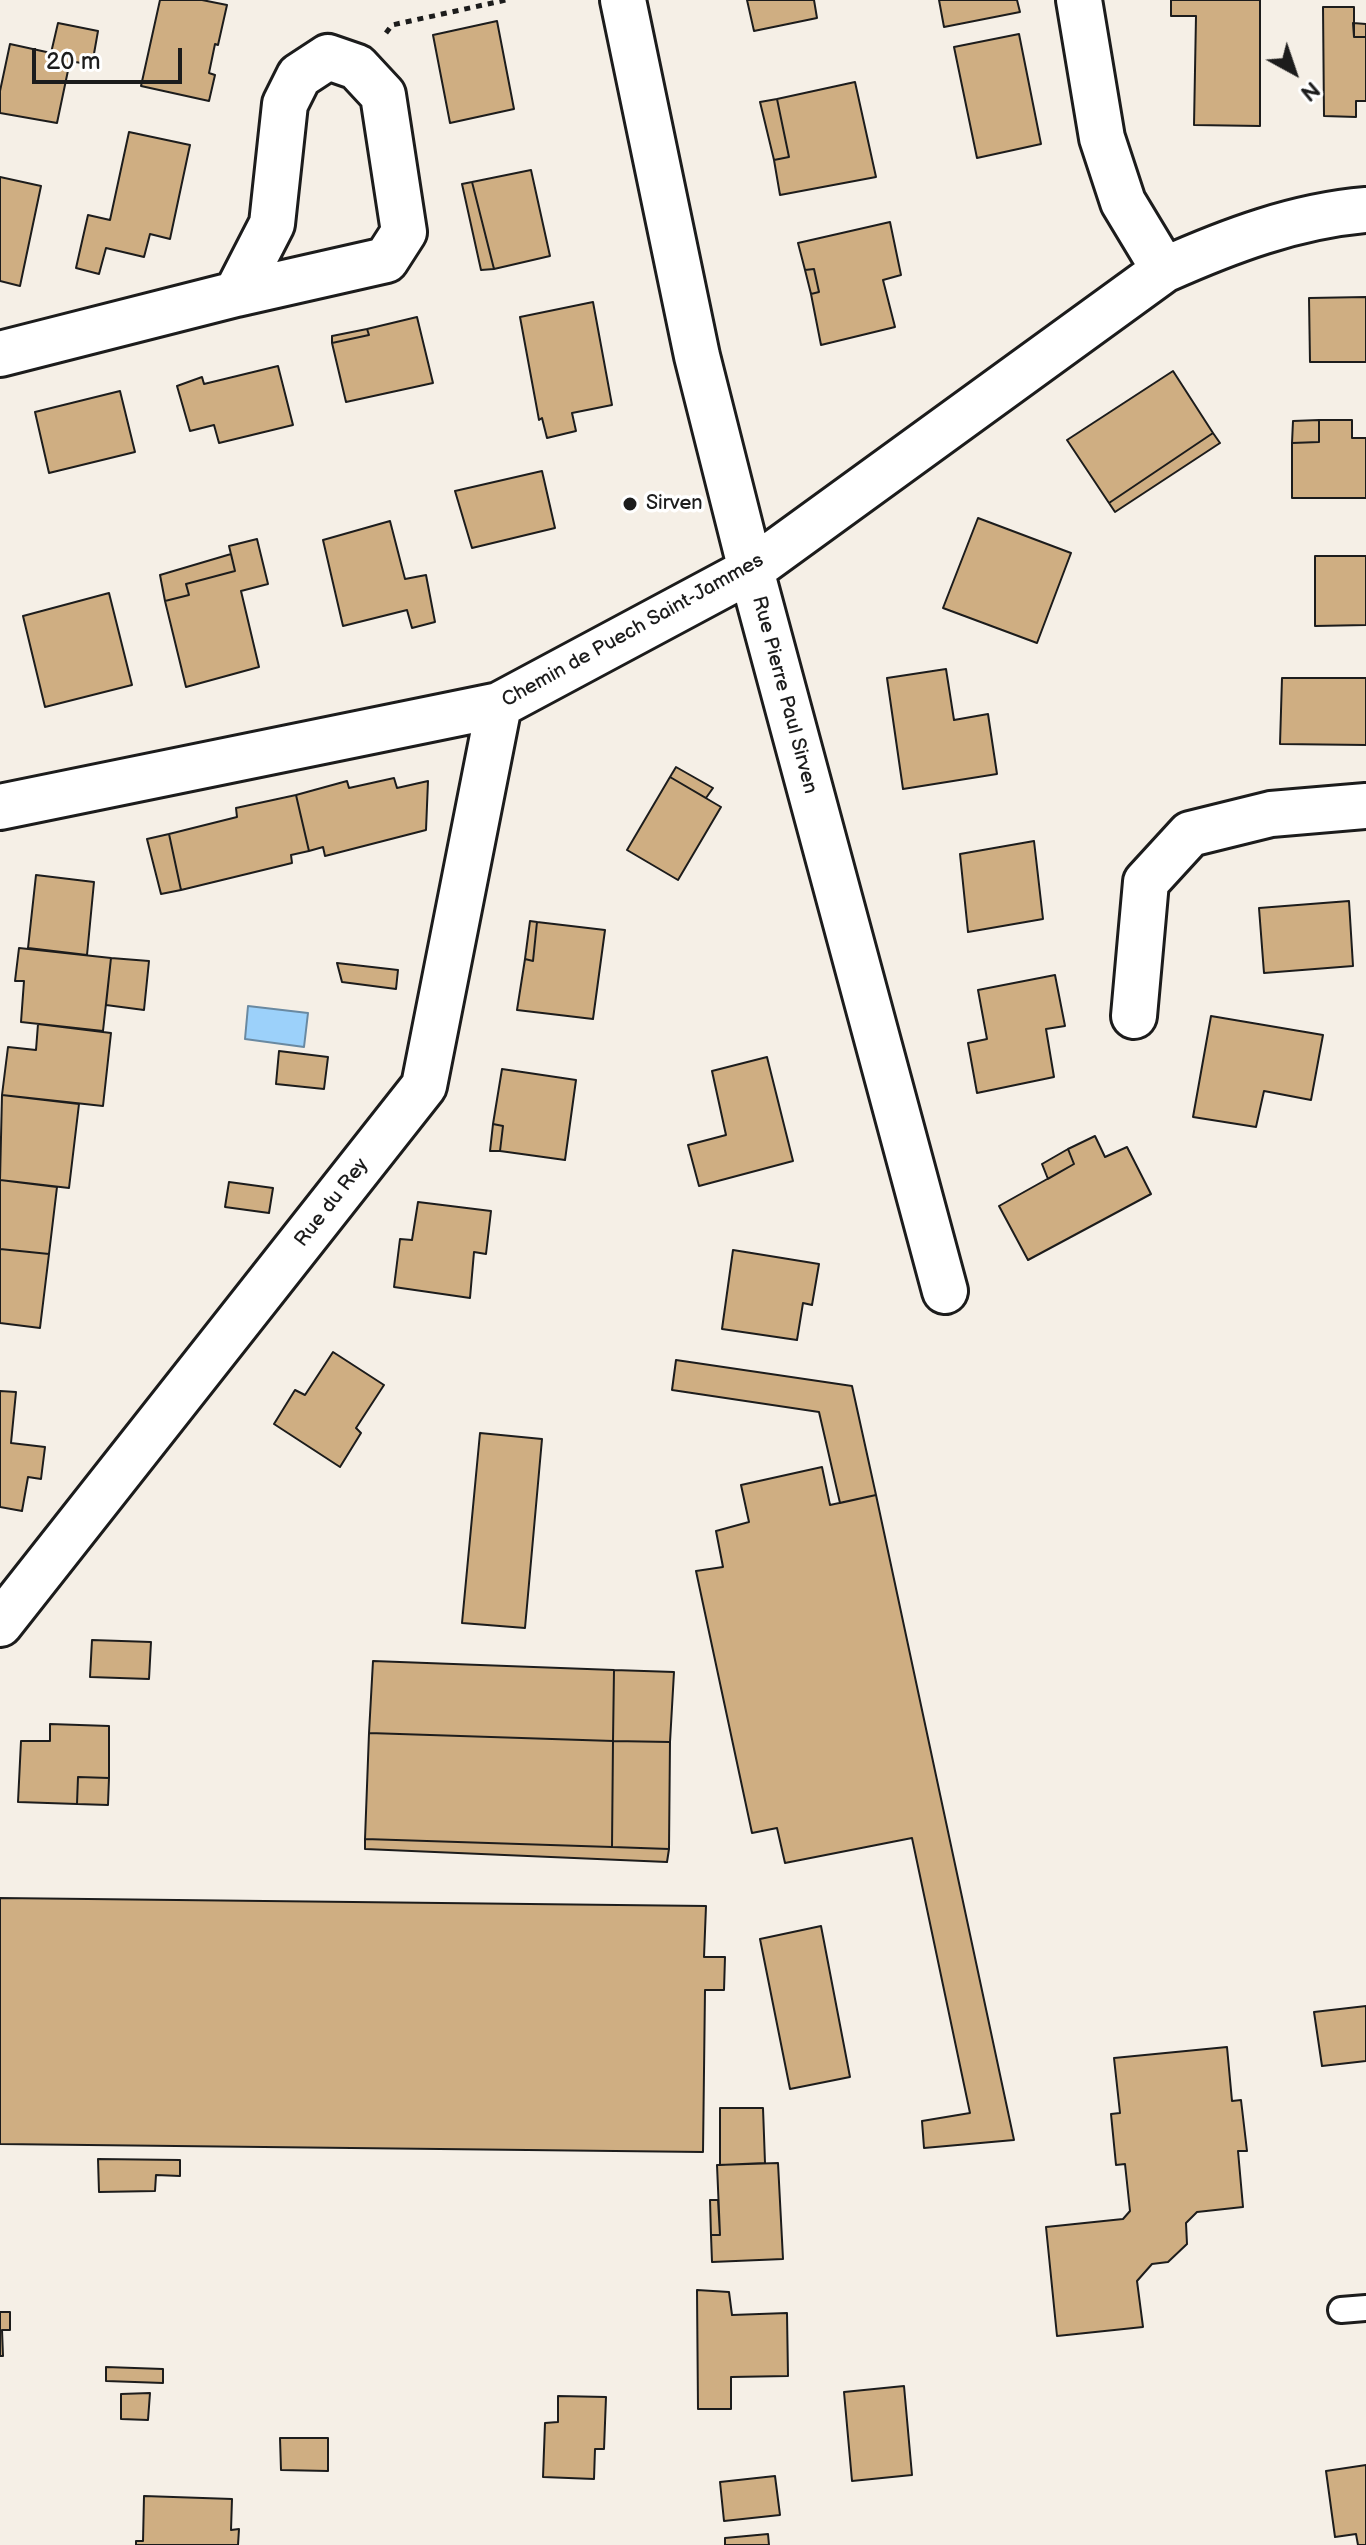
<!DOCTYPE html>
<style>
body{margin:0}
#map{position:relative;width:1366px;height:2545px;overflow:hidden;background:#f5efe6;font-family:"Balsamiq Sans",sans-serif}
canvas{display:block}
.north{position:absolute;left:1254px;top:32px;width:80px;height:80px;-webkit-text-stroke:6px #fff;paint-order:stroke;rotate:140deg;font-size:22px;font-weight:700;line-height:32px;text-align:center;color:#1c1c1c}
.north::after{content:'';display:block;margin:auto;width:28px;height:36px;background:#1c1c1c;clip-path:polygon(50% 0,100% 100%,50% 72%,0 100%)}
.scale{position:absolute;left:32px;top:48px;width:150px;height:36px;box-sizing:border-box;border:4px solid #1c1c1c;border-top:0;padding-left:10px;font-size:24px;line-height:28px;white-space:nowrap;color:#1c1c1c;-webkit-text-stroke:6px #fff;paint-order:stroke}
</style>
<div id="map">
<canvas width="1366" height="2545"></canvas>
<div class="north">N</div>
<div class="scale">20 m</div>
</div>
<script>
const ctx = document.querySelector('canvas').getContext('2d');
ctx.lineJoin = 'round';
function paint(path, color) {
  ctx.fillStyle = color;
  ctx.fill(path, 'evenodd');
}
function strokePath(path, color, width, dash) {
  ctx.strokeStyle = color;
  ctx.lineWidth = width;
  ctx.lineCap = dash ? 'butt' : 'round';
  ctx.setLineDash(dash || []);
  ctx.stroke(path);
}
function write(font, color, halo, rows, align = 'center') {
  ctx.font = font + ' "Balsamiq Sans",sans-serif';
  ctx.lineWidth = 7;
  ctx.setLineDash([]);
  ctx.textBaseline = 'middle';
  ctx.strokeStyle = halo;
  ctx.fillStyle = color;
  for (const [text, x, y, turn = 0] of rows) {
    ctx.save();
    ctx.translate(x, y);
    ctx.rotate((+turn || 0) * Math.PI / 180);
    ctx.textAlign = isNaN(turn) ? turn : align;
    if (halo) ctx.strokeText(text, 0, 0);
    ctx.fillText(text, 0, 0);
    ctx.restore();
  }
}
const water = new Path2D(`
 M248,1006l60,7 -4,34 -59,-8z`);
paint(water, '#9cd1fa');
strokePath(water, '#6989a1', 2);
const building = new Path2D(`
 M160,0h42l25,5 -9,40 -3,-1 -6,29 6,2 -6,26 -68,-15z
 M747,0h67l3,18 -63,13z
 M939,0h78l3,12 -76,15z
 M1171,0h89v126l-66,-1 2,-109h-25z
 M1323,7h31v30h12v64h-10v16l-32,-1z
 M497,21l17,88 -64,14 -17,-88z
 M58,23l40,8 -6,34 -22,-4 -13,62 -57,-10v-22l10,-47 41,9z
 M1353,23l13,1v13h-12z
 M1019,34l22,110 -64,14 -23,-111z
 M855,82l21,95 -96,18 -6,-35 15,-3 -12,-58z
 M777,99l12,58 -15,3 -14,-58z
 M129,132l61,13 -20,94 -20,-5 -6,23 -38,-9 -7,26 -23,-6 12,-53 22,5z
 M531,170l19,86 -56,13 -22,-87z
 M0,177l41,9 -21,100 -20,-5z
 M472,182l22,87 -13,1 -19,-86z
 M890,222l11,53 -18,5 12,47 -74,18 -10,-51 8,-2 -5,-23 -9,1 -7,-27z
 M814,269l5,23 -8,2 -6,-24z
 M1366,297v65h-56l-1,-64z
 M593,302l19,103 -40,8 4,18 -29,7 -5,-20 -3,2 -19,-103z
 M417,317l16,66 -87,19 -14,-59 37,-8 -2,-6z
 M367,329l2,6 -37,8v-7z
 M278,366l15,59 -74,18 -5,-18 -24,6 -13,-45 25,-9 2,7z
 M1173,371l40,62 -104,70 -42,-63z
 M120,391l15,61 -86,21 -14,-61z
 M1319,420v22l-27,1 1,-22z
 M1319,420h33v18h14v60h-74v-55l27,-1z
 M1213,433l7,10 -105,69 -6,-9z
 M542,471l13,57 -83,20 -17,-57z
 M978,518l93,35 -34,90 -94,-35z
 M390,521l15,58 21,-4 9,47 -23,6 -5,-18 -64,16 -20,-86z
 M257,539l11,45 -27,7 18,76 -73,20 -21,-86 24,-6 -3,-11 49,-13 -6,-25z
 M231,554l4,17 -49,13 3,11 -24,6 -5,-26z
 M1315,556h51v69l-51,1z
 M109,593l23,92 -87,22 -22,-91z
 M946,669l8,51 34,-6 9,60 -94,15 -16,-111z
 M1282,678h84v67l-86,-1z
 M676,767l37,21 -7,10 -36,-21z
 M670,777l51,30 -43,73 -51,-30z
 M394,778l3,10 31,-7 -2,49 -101,26 -2,-9 -14,4 -13,-56 51,-14 2,7z
 M296,795l13,56 -18,4 1,8 -111,27 -12,-56 68,-17 -1,-9z
 M169,834l12,56 -20,4 -14,-55z
 M1034,841l9,78 -75,13 -8,-78z
 M36,875l58,7 -7,73 -59,-7z
 M1349,901l4,65 -89,7 -5,-65z
 M530,921l7,1 -4,39 -8,-2z
 M537,922l68,8 -12,89 -76,-9 8,-51 8,2z
 M19,948l92,10 -8,73 -82,-9 3,-41h-9z
 M111,958l38,3 -5,49 -38,-5z
 M337,963l61,7 -2,19 -54,-7z
 M1055,975l10,51 -19,3 8,48 -77,16 -9,-50 19,-4 -9,-49z
 M1211,1016l112,19 -12,65 -47,-9 -8,36 -63,-10z
 M38,1024l73,9 -8,73 -101,-11 6,-48 28,3z
 M279,1051l49,6 -4,32 -48,-5z
 M767,1057l26,104 -94,25 -11,-41 38,-10 -14,-64z
 M502,1069l74,11 -11,80 -65,-9 3,-25 -10,-2z
 M2,1095l77,9 -10,84 -69,-8z
 M493,1124l10,2 -3,25h-10z
 M1095,1136l10,21 22,-10 24,47 -123,66 -29,-54 75,-42 -6,-15z
 M1068,1149l6,15 -26,15 -6,-15z
 M0,1180l57,7 -8,67 -49,-5z
 M229,1182l44,6 -4,25 -44,-6z
 M418,1202l73,9 -5,43 -12,-2 -4,46 -76,-11 6,-48 12,1z
 M0,1249l49,5 -9,74 -40,-5z
 M733,1250l86,14 -7,41 -9,-2 -6,37 -75,-11z
 M333,1352l51,33 -28,43 5,5 -21,34 -66,-43 21,-34 10,5z
 M676,1360l176,26 24,109 -36,8 -21,-91 -147,-22z
 M0,1391l16,1 -5,51 34,4 -4,32 -13,-2 -6,34 -22,-4z
 M480,1433l62,6 -17,189 -63,-5z
 M822,1467l8,38 46,-10 138,645 -90,8 -2,-27 48,-8 -58,-275 -127,25 -8,-35 -25,5 -56,-262 27,-4 -7,-36 33,-9 -8,-37z
 M92,1640l59,2 -2,37 -59,-2z
 M373,1661l241,9 -1,71 -244,-8z
 M614,1670l60,2 -4,70 -57,-1z
 M50,1724l59,2v52l-31,-1 -1,27 -59,-2 3,-61h29z
 M369,1733l244,8 -1,106 -247,-8z
 M613,1741l57,1 -1,107 -57,-2z
 M78,1777l31,1 -1,27 -31,-1z
 M365,1839l247,8 57,2 -2,13 -302,-13z
 M0,1898l706,8 -2,51h21l-1,33h-19l-2,162 -703,-8z
 M821,1926l29,151 -60,12 -30,-150z
 M1366,2006v55l-44,5 -8,-54z
 M1227,2047l5,54 9,-1 6,51h-9l5,56 -46,5 -11,11 1,21 -19,18 -16,2 -15,17 6,46 -86,9 -11,-109 77,-8 7,-8 -5,-47 -9,1 -5,-51 9,-1 -6,-55z
 M720,2108h43l2,55 -45,2z
 M98,2159l82,1v16l-24,-1 -1,16 -56,1z
 M778,2163l5,96 -71,3 -1,-27h9l-3,-70z
 M710,2200h8l2,35h-9z
 M697,2290l32,2 3,23 55,-2 1,63 -57,1v32h-33z
 M0,2312h10v18h-8l1,26h-3z
 M106,2367l57,2v14l-57,-2z
 M904,2386l8,89 -60,6 -8,-89z
 M150,2393l-2,27 -27,-1v-25z
 M558,2396l48,1 -2,52h-9l-1,30 -51,-2 2,-54 13,-1z
 M280,2438h48v33l-47,-1z
 M1366,2465v80h-8l-2,-11 -21,3 -9,-66z
 M775,2476l5,39 -56,6 -4,-39z
 M144,2496l88,3 -1,31 8,-1 -1,16h-102v-4h7z
 M768,2534l1,11h-44v-7z`);
paint(building, '#cfae82');
strokePath(building, '#1c1c1c', 2);
const lane = new Path2D(`
 M1341,2310l25,-2`);
const street = new Path2D(`
 M623,0l74,356 54,214 194,721
 M1079,0l23,138 21,64 41,68
 M0,354l236,-60 150,-34 18,-28 -21,-137 -26,-28 -29,-10 -29,19 -14,28 -13,120 -36,70
 M0,807l499,-102 252,-135 413,-300c65,-29 131,-54 202,-60
 M1134,1016l12,-134 44,-48 81,-20 95,-8
 M0,1624l424,-538 75,-381`);
strokePath(lane, '#1c1c1c', 30);
strokePath(street, '#1c1c1c', 50);
strokePath(new Path2D(`
 M386,33l6,-8 114,-25`), '#1c1c1c', 5, [6, 6]);
strokePath(lane, '#fff', 24);
strokePath(street, '#fff', 44);
for (const [x, y, r, color] of [
 [630,504,8,"#1c1c1c"]
]) {
  const dot = new Path2D();
  dot.arc(x, y, r, 0, 2 * Math.PI);
  ctx.fillStyle = color;
  ctx.fill(dot);
  strokePath(dot, '#fff', 3);
}
write('20px', '#1c1c1c', '#fff', [
 ["Sirven",646,504]
], 'left');
write('20px', '#1c1c1c', '#fff', [
 ["Chemin de Puech Saint-Jammes",633,631,-29],
 ["Rue Pierre Paul Sirven",784,695,75],
 ["Rue du Rey",332,1203,-52]
]);
</script>
